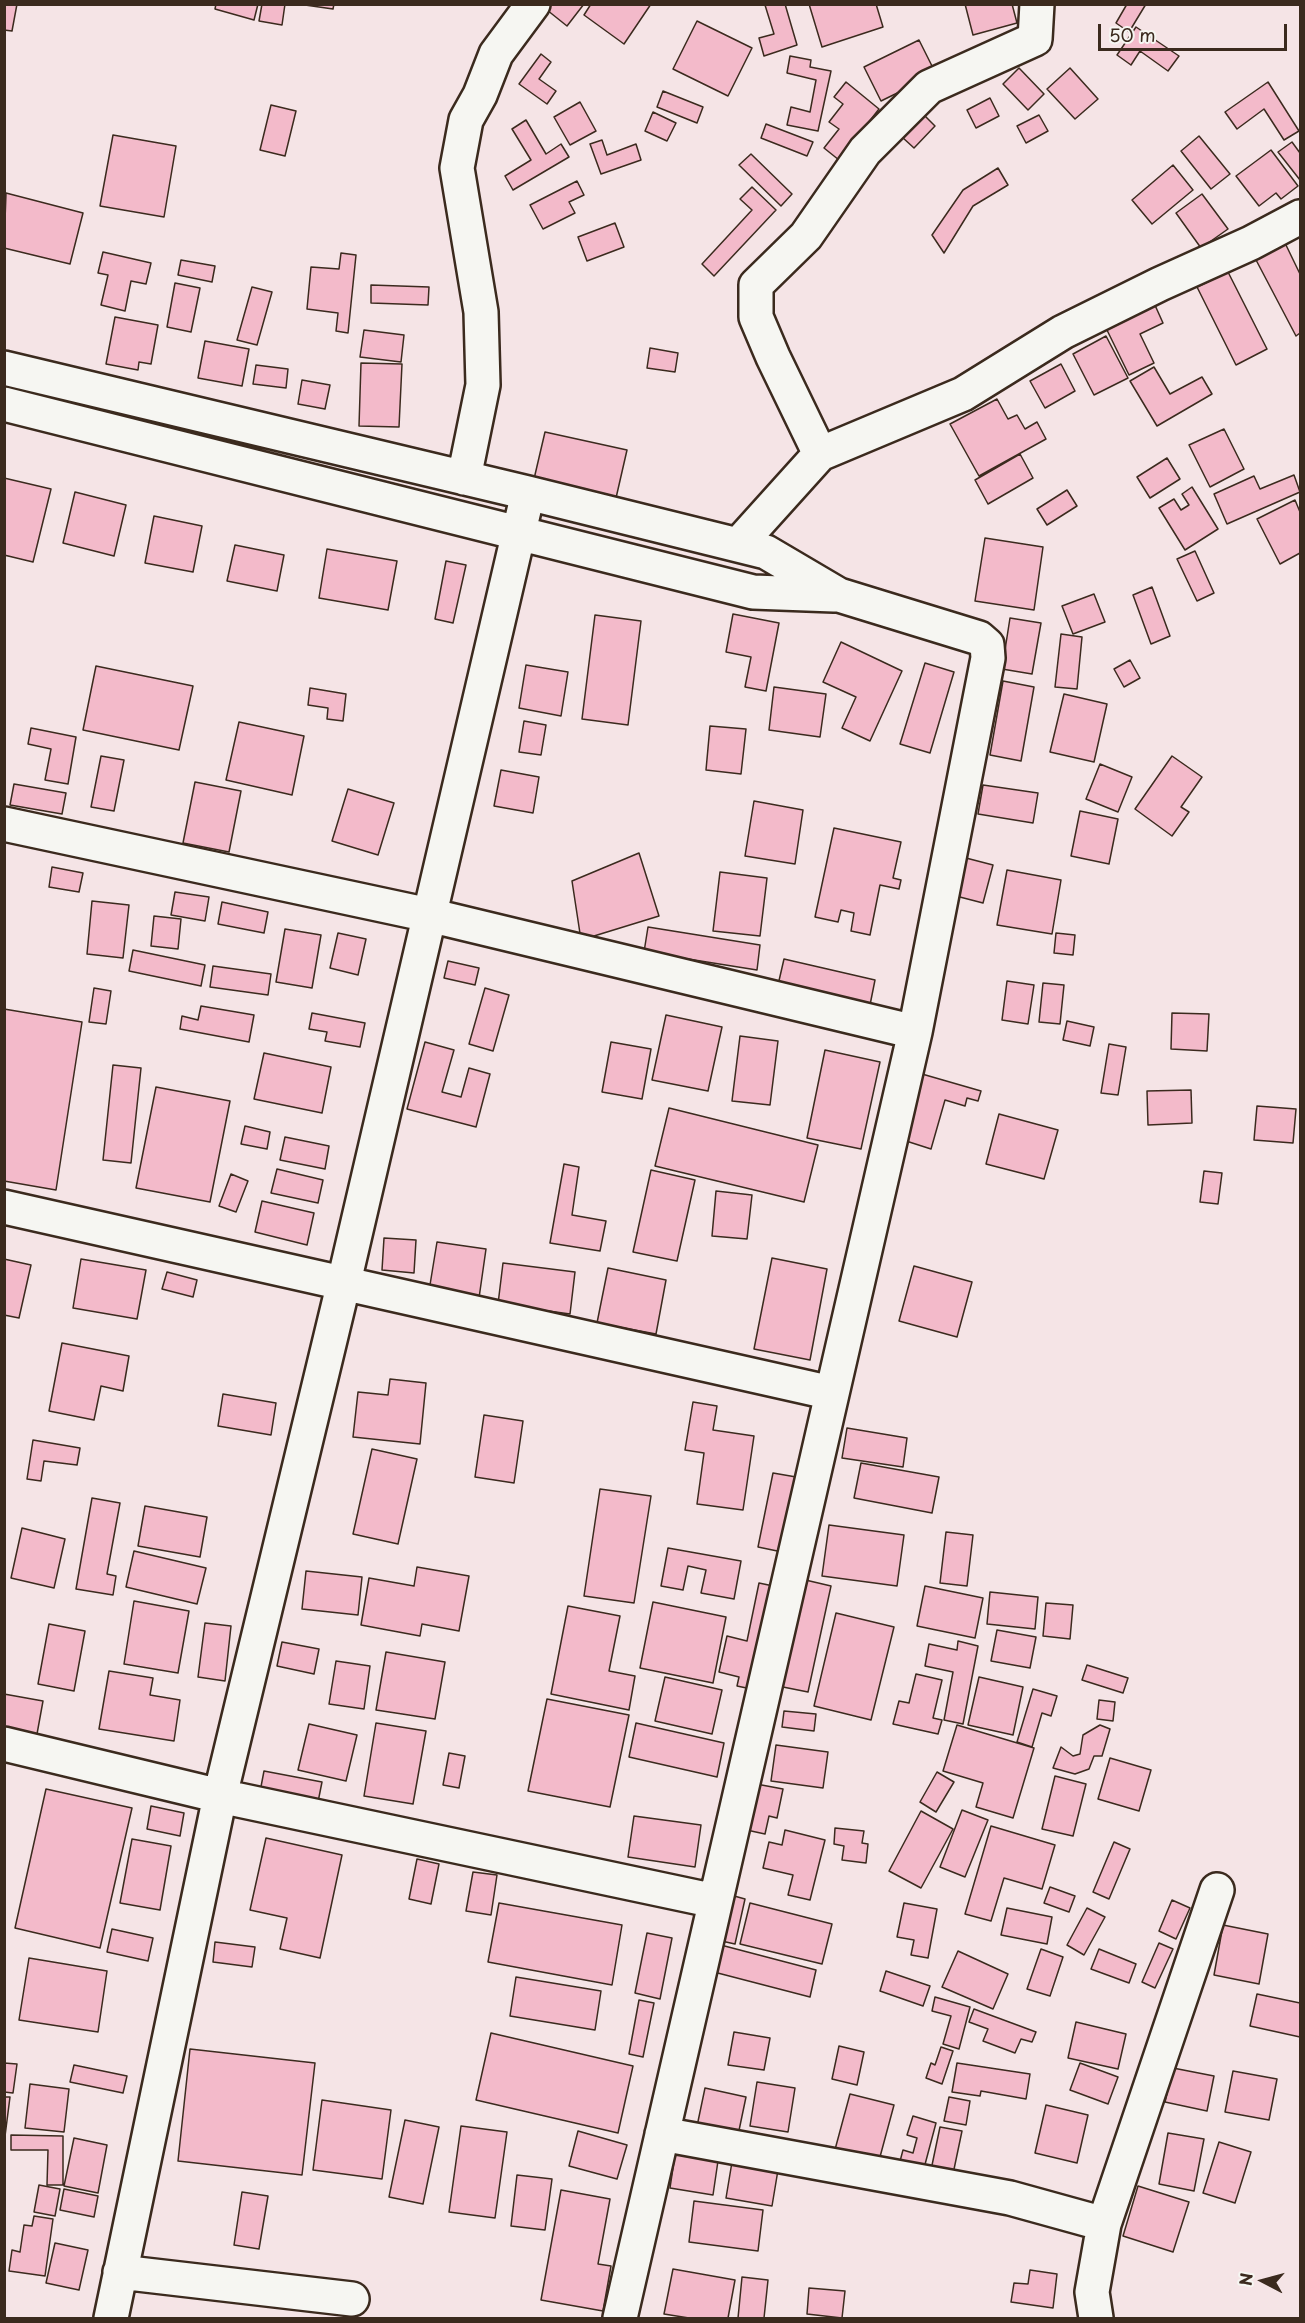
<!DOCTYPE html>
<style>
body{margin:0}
#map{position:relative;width:1305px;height:2323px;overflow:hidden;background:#f5e4e6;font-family:"Playpen Sans",sans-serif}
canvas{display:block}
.frame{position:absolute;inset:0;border:6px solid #3b2a1e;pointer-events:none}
.north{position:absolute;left:1233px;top:2251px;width:60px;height:60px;-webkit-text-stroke:4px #f6f6f2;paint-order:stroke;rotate:276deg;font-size:16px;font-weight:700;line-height:24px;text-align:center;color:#3b2a1e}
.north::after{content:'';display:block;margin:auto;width:21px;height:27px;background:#3b2a1e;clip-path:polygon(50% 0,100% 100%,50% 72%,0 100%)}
.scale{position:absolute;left:1098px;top:24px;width:189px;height:27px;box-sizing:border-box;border:3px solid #3b2a1e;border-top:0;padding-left:8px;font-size:18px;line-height:21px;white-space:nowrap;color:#3b2a1e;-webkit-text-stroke:4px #f6f6f2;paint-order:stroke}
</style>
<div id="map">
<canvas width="1305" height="2323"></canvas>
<div class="frame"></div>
<div class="north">N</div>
<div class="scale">50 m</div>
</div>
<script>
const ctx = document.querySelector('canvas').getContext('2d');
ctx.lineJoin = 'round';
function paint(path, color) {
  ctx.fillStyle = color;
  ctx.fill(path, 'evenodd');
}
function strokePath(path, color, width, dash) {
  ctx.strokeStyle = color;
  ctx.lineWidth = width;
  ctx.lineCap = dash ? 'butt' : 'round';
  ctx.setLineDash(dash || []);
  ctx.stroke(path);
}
const building = new Path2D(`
 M4,4h13l-5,27 -8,-1z
 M216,4h42l-4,16 -39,-11z
 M262,4h23l-3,21 -23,-4z
 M298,4h36l-1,5z
 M552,4h32l-17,22 -20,-16z
 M591,4h60l-27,40 -40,-29z
 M768,4h17l12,41 -33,11 -5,-18 15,-4 -9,-29z
 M809,4h67l7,23 -61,20z
 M965,4h47l5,19 -44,12z
 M1127,4h19l-17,28 -13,-9z
 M697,21l55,27 -24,48 -55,-27z
 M1136,27l43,29 -11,15 -28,-20 -9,14 -14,-10z
 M919,40l17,34 -55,27 -17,-34z
 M541,54l10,8 -12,17 17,12 -9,13 -28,-20z
 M790,56l21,4 -1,7 21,4 -13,60 -31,-6 4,-18 19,5 6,-32 -29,-7z
 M1019,68l25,26 -16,16 -25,-26z
 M1070,68l28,31 -23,20 -28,-30z
 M846,82l33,27 -40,51 -15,-12 15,-19 -10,-7 14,-18 -9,-7z
 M1268,82l31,49 -15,9 -20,-31 -27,20 -12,-17z
 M663,91l40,16 -6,16 -40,-16z
 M990,98l9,18 -23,12 -9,-18z
 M580,102l16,29 -26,14 -16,-28z
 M271,105l25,6 -11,45 -25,-6z
 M653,112l23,11 -9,18 -22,-10z
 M924,115l11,11 -21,22 -12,-11z
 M1039,115l9,16 -22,12 -9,-17z
 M526,120l20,34 15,-10 8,13 -56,33 -8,-14 26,-16 -19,-31z
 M766,124l47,18 -6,14 -46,-18z
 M113,135l63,11 -12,71 -64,-11z
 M1199,136l31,38 -19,15 -30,-38z
 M602,140l5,15 29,-11 5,16 -40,14 -11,-30z
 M1292,142l8,11v27l-22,-28z
 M1271,150l27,36 -17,13 -5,-6 -17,13 -23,-30z
 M751,154l41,40 -11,12 -42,-41z
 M1173,165l20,25 -41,34 -20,-24z
 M998,168l10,17 -35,21 -29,47 -12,-18 31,-45z
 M577,181l7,14 -15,7 6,11 -32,16 -13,-24z
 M752,187l24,23 -62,66 -12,-12 50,-54 -12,-11z
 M6,193l77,20 -13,51 -66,-16z
 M1202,194l26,35 -27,19 -25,-35z
 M615,223l9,24 -37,14 -9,-24z
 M1285,243l15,31v59l-4,3 -41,-78z
 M103,252l48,11 -5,21 -15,-3 -6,30 -24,-6 7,-30 -10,-2z
 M341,253l15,2 -8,78 -12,-2 2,-18 -31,-4 4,-42 28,2z
 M181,260l34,6 -3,16 -34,-7z
 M1228,272l39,77 -31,16 -39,-78z
 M175,283l25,5 -9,44 -24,-5z
 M371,285l58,2 -1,18 -57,-2z
 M252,287l20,5 -15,53 -20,-5z
 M1154,303l9,20 -23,11 14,29 -25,12 -24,-49z
 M115,317l43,8 -7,39 -12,-2 -1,8 -32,-6z
 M364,330l40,5 -3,27 -41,-5z
 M1106,336l22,42 -34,17 -21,-41z
 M205,341l44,8 -7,37 -44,-8z
 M650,348l28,5 -3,19 -28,-4z
 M361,363l41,1 -3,63 -40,-1z
 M1061,364l14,27 -30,17 -15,-27z
 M256,365l32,4 -2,19 -33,-4z
 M1154,367l16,27 32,-17 10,17 -55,32 -27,-45z
 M302,380l28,5 -5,24 -27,-5z
 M997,399l11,20 9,-4 8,14 12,-7 9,17 -67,37 -29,-52z
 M1224,429l20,40 -34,18 -21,-42z
 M545,432l82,18 -11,48 -82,-19z
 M1020,454l13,24 -45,26 -13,-24z
 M1167,458l13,21 -30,19 -13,-21z
 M1294,475l6,17 -73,32 -13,-30 40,-18 6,13z
 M4,478l47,11 -18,73 -29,-7z
 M1192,487l26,42 -33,21 -26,-42 15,-9 7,11 8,-5 -7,-11z
 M1067,490l10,16 -30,19 -10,-16z
 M75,492l51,13 -12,51 -51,-13z
 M1295,500l5,12v41l-20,11 -23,-45z
 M154,516l48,10 -9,46 -48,-9z
 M985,538l58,9 -9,63 -59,-9z
 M235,545l49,10 -7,36 -50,-10z
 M327,549l70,12 -9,49 -69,-12z
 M1195,551l19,42 -17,8 -20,-42z
 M446,561l20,4 -13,58 -18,-4z
 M1152,587l18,49 -19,8 -18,-49z
 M1094,594l11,28 -32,12 -11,-28z
 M733,614l46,9 -13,68 -21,-4 6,-30 -25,-5z
 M595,615l46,6 -13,104 -46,-6z
 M1010,618l31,5 -9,51 -30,-5z
 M1061,634l21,3 -5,52 -22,-2z
 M841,642l61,29 -32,70 -28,-13 14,-31 -33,-15z
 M1130,660l10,18 -16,9 -10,-18z
 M925,663l29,9 -24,81 -30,-9z
 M526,665l42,7 -7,44 -42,-8z
 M96,666l97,20 -14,64 -96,-20z
 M1003,681l31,6 -13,74 -31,-6z
 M774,687l52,7 -6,43 -51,-7z
 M310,688l36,6 -3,27 -16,-2 1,-11 -20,-3z
 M1064,694l43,10 -13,58 -44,-10z
 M524,721l22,4 -5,30 -22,-3z
 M239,722l65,14 -12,59 -66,-15z
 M710,726l36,3 -5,45 -35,-4z
 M31,728l45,9 -8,47 -23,-4 6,-31 -23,-5z
 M101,756l23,4 -10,51 -23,-4z
 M1172,756l30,21 -21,30 8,5 -17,24 -37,-27z
 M1100,764l32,13 -14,35 -32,-13z
 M501,770l38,7 -6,36 -39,-7z
 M195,782l46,9 -12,61 -46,-9z
 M14,784l52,9 -4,21 -52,-9z
 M983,785l55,8 -5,30 -55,-9z
 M348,789l46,14 -16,52 -46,-14z
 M754,801l49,9 -8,54 -50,-8z
 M1080,811l38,8 -9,45 -38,-8z
 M834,828l67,14 -8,36 8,2 -2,9 -19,-4 -10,50 -19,-4 3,-18 -13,-3 -3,12 -23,-5z
 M639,853l20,63 -78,24 -9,-59z
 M966,858l27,7 -10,38 -27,-7z
 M52,867l31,6 -4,19 -30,-5z
 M1007,870l54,10 -9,54 -55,-9z
 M720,872l47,6 -7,58 -47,-5z
 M175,892l34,5 -4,24 -34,-6z
 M92,901l37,4 -6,53 -36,-4z
 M222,902l46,10 -4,21 -46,-9z
 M154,916l27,3 -3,30 -27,-3z
 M648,927l112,18 -3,25 -113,-18z
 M285,929l36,6 -9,53 -36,-6z
 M338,933l28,6 -8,36 -28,-7z
 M1056,933l19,2 -2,20 -19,-2z
 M133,950l72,15 -4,21 -72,-15z
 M784,959l91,21 -5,25 -92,-20z
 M448,961l31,7 -4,17 -31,-7z
 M213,966l58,8 -3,21 -58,-8z
 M1007,981l27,4 -6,39 -26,-4z
 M1043,983l21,2 -4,39 -21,-2z
 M94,988l17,3 -5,33 -17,-2z
 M485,988l24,7 -16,56 -24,-7z
 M201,1006l53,9 -5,27 -69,-13 2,-13 16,4z
 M4,1009l78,13 -26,168 -52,-9z
 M312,1013l53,10 -5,24 -35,-6 2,-9 -18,-3z
 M1172,1013l37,1 -2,37 -36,-2z
 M666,1015l56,12 -14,64 -56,-11z
 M1067,1021l27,6 -4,19 -27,-6z
 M740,1036l38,5 -8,64 -38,-4z
 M425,1042l29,8 -12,42 19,5 8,-29 21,6 -14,53 -69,-18z
 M611,1042l40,7 -9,50 -40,-7z
 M1109,1044l17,3 -8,48 -17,-2z
 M825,1050l55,12 -19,87 -54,-11z
 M264,1053l67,14 -9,46 -68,-14z
 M113,1065l28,3 -10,95 -28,-3z
 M922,1074l59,17 -3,10 -11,-3 -2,8 -20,-6 -14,49 -28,-9z
 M156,1087l74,14 -20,101 -74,-14z
 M1191,1090l1,33 -44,2 -1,-34z
 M1257,1106l39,3 -3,34 -39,-3z
 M669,1108l149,37 -14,57 -149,-36z
 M999,1114l59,16 -14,49 -58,-15z
 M245,1126l25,6 -3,17 -26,-5z
 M285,1137l44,9 -4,23 -45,-9z
 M564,1164l15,3 -7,48 34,6 -6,30 -50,-8z
 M277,1169l46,11 -5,23 -47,-10z
 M651,1170l44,10 -18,81 -44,-9z
 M1204,1171l18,2 -4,31 -18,-2z
 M231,1174l17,7 -12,31 -17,-6z
 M716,1191l36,4 -5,44 -35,-3z
 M262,1201l52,12 -7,32 -52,-13z
 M384,1238l32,2 -2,33 -32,-3z
 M437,1242l49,7 -7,49 -50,-7z
 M772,1258l55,11 -17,91 -56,-11z
 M4,1259l27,6 -12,53 -15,-3z
 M81,1259l65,11 -9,49 -64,-11z
 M503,1263l72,9 -5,42 -72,-10z
 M914,1266l58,16 -15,55 -58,-16z
 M608,1268l58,12 -10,54 -59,-11z
 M167,1272l30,8 -4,17 -31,-8z
 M62,1343l67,13 -6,35 -22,-5 -7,34 -45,-9z
 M390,1379l36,4 -6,61 -67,-7 5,-45 30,3z
 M223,1394l53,9 -5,32 -53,-9z
 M693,1402l24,4 -4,24 41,6 -11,74 -46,-6 7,-51 -19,-3z
 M484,1415l39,6 -9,62 -39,-6z
 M847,1428l60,10 -4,29 -61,-9z
 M33,1440l47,8 -3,17 -33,-4 -3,20 -14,-2z
 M372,1449l45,10 -19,85 -45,-10z
 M861,1463l78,14 -7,36 -78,-15z
 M773,1473l29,5 -15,75 -29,-6z
 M600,1489l51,7 -17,107 -50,-7z
 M92,1498l28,5 -13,71 9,2 -3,19 -37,-6z
 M145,1506l62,11 -7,40 -62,-11z
 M829,1525l75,10 -7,51 -75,-10z
 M22,1528l43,11 -11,49 -43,-10z
 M946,1532l27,3 -6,51 -27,-3z
 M668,1548l73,13 -7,38 -33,-6 5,-23 -18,-4 -5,24 -22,-4z
 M134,1551l72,17 -9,36 -71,-17z
 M417,1567l52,9 -10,55 -37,-7 -2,12 -59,-11 8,-47 45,8z
 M306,1571l56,6 -4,38 -56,-6z
 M797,1578l34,8 -23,106 -35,-7z
 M759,1583l19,4 -22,103 -19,-4 2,-9 -20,-5 8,-36 20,5z
 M925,1586l58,12 -8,40 -58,-12z
 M990,1592l48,5 -3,32 -48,-5z
 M134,1601l55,10 -11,62 -54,-9z
 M653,1602l73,15 -13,66 -73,-15z
 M1046,1603l27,2 -3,34 -27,-3z
 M568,1606l52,10 -11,55 26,5 -6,34 -78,-16z
 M836,1613l58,14 -23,93 -57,-14z
 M205,1623l26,3 -6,55 -27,-4z
 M49,1624l36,7 -11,60 -36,-7z
 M997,1630l39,7 -6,31 -39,-7z
 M958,1641l20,5 -15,78 -19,-4 9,-48 -28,-6 4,-22 28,6z
 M282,1642l37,7 -5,25 -37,-8z
 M386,1652l59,10 -10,57 -59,-9z
 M336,1661l34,5 -6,43 -35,-5z
 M1087,1665l41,13 -5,15 -41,-13z
 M109,1671l44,7 -3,17 30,5 -6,41 -75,-12z
 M916,1674l26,6 -9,38 9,2 -4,14 -45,-10 6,-23 10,2z
 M665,1677l57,13 -10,44 -57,-13z
 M979,1677l44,10 -10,48 -45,-10z
 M1033,1689l24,7 -6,20 -9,-3 -10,34 -15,-5z
 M4,1694l39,7 -6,33 -33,-5z
 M547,1699l82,16 -19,92 -82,-16z
 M1099,1700l16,2 -2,19 -16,-2z
 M784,1711l32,3 -2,17 -32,-4z
 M376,1723l50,8 -13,73 -49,-8z
 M636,1723l88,20 -7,34 -88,-20z
 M309,1724l48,11 -11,46 -48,-11z
 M957,1725l77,23 -21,70 -37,-11 7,-24 -40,-12z
 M1100,1725l10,4 -8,27h-8l-5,13 -14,5 -22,-6 8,-21 12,9 7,-2 3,-19z
 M776,1745l52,7 -5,36 -52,-7z
 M449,1753l16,3 -6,32 -16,-3z
 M1110,1758l41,12 -12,41 -41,-12z
 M264,1771l58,11 -5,25 -58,-10z
 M937,1772l17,10 -18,30 -16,-10z
 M1055,1776l31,8 -13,52 -31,-7z
 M751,1783l32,6 -6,29 -8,-2 -4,18 -23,-5z
 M46,1789l86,19 -32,140 -85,-20z
 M151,1806l33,7 -4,23 -33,-7z
 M962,1810l26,10 -23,57 -25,-10z
 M921,1811l32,18 -32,59 -32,-17z
 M634,1816l67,9 -6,42 -67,-10z
 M991,1826l64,19 -13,44 -38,-11 -13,43 -26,-7z
 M835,1828l29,3 -2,12 6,1 -2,19 -24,-3 2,-14 -10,-2z
 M785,1830l40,10 -15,60 -22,-5 5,-20 -30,-7 6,-26 13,3z
 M266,1838l76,17 -22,103 -40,-9 7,-31 -37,-8z
 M132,1839l39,7 -11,64 -40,-7z
 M1114,1842l16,7 -21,50 -16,-7z
 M417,1859l22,5 -8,40 -22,-5z
 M473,1872l24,3 -6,40 -25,-4z
 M1050,1887l25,9 -6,16 -25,-9z
 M727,1894l18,5 -10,45 -18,-4z
 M1172,1900l18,8 -14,31 -17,-8z
 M499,1903l123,22 -10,60 -124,-23z
 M750,1903l82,21 -10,40 -82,-20z
 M904,1903l33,6 -9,49 -17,-3 3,-15 -17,-3z
 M1007,1908l45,9 -5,27 -46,-9z
 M1087,1908l18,9 -21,38 -17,-10z
 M1223,1925l45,9 -9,50 -45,-9z
 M112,1929l41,9 -5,23 -41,-9z
 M647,1933l25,5 -12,61 -25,-6z
 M215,1942l40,5 -3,20 -39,-5z
 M1159,1943l14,6 -18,39 -13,-6z
 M717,1944l99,26 -6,27 -100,-26z
 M1041,1949l22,8 -13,39 -23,-7z
 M1099,1949l37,15 -7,19 -38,-14z
 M958,1951l50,23 -15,35 -51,-22z
 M29,1958l78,13 -9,61 -79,-12z
 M886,1971l44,15 -7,20 -43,-15z
 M516,1977l85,14 -6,39 -85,-14z
 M1257,1994l43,9v34l-50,-11z
 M935,1997l35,10 -11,42 -16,-5 8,-28 -19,-5z
 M639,2000l15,3 -11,54 -14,-3z
 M974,2009l62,23 -4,10 -11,-3 -6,14 -32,-12 5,-12 -19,-7z
 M1076,2022l50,12 -8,35 -50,-11z
 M734,2032l36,6 -6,32 -36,-5z
 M491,2033l142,33 -15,67 -142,-33z
 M839,2046l25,6 -7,33 -25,-6z
 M941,2047l12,4 -11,33 -16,-6 5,-15 4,2z
 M190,2049l125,14 -13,112 -124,-14z
 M4,2063l13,1 -4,29 -9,-1z
 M957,2063l73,11 -4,25 -45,-8 -1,5 -28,-4z
 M1080,2063l38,14 -10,27 -38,-14z
 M74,2065l53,11 -4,17 -53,-11z
 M1173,2068l41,8 -7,35 -42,-9z
 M1233,2071l44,8 -8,41 -44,-8z
 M757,2082l38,6 -7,44 -38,-6z
 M30,2084l39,5 -5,43 -39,-4z
 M705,2088l41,9 -9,43 -41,-9z
 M850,2094l44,11 -17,63 -44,-11z
 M4,2097h6l-6,47z
 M949,2097l21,4 -4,24 -22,-4z
 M322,2100l69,10 -9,69 -69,-9z
 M1046,2105l42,10 -11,48 -42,-10z
 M913,2116l23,7 -13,49 -24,-7 4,-15 10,3 4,-15 -10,-3z
 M405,2120l34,7 -16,77 -34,-7z
 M461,2126l46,6 -12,86 -46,-6z
 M940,2127l22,4 -9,43 -22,-4z
 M578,2131l49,14 -10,34 -48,-13z
 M1168,2133l36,6 -10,52 -35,-7z
 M11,2135l52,1v49h-16l1,-35h-37z
 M74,2138l33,7 -9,48 -34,-7z
 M1219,2142l32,10 -16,51 -32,-10z
 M676,2148l43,6 -6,41 -43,-7z
 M733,2156l46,8 -7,42 -46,-8z
 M517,2175l35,4 -7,51 -34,-4z
 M39,2185l21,4 -5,27 -21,-4z
 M1138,2186l51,16 -16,50 -50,-16z
 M64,2189l34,7 -4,21 -34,-7z
 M561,2190l49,9 -12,65 13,2 -8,45 -62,-11z
 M242,2192l26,4 -9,53 -25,-4z
 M694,2201l69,9 -5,41 -69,-9z
 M34,2216l19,3 -8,57 -36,-5 3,-21 8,2 4,-27 8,1z
 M55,2243l33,7 -9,40 -33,-7z
 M673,2269l62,11 -7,38h-39l-25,-4z
 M1030,2270l27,4 -4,34 -42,-6 3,-19 14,1z
 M742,2277l26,3 -4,38h-26z
 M809,2288l36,3 -3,27 -35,-4z`);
paint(building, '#f3baca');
strokePath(building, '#3b2a1e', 1.5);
const minor = new Path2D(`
 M4,368l524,125 238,59 73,43 140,43 8,7 1,13 -73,374 -295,1286
 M4,404l749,188 81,3
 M820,454l-47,-97 -17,-40v-32l50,-49 59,-85 64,-64 106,-48 2,-35
 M464,478l19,-93 -2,-73 -24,-144 9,-48 14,-25 16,-41 37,-50
 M738,545l82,-91 143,-60 100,-62 97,-48 91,-41 49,-26
 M4,824l425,91 486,117
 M4,1207l828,186
 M4,1744l216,52 495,105
 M662,2134l348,64 94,26
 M120,2272l232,27
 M111,2318l109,-522 124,-514 184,-789
 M1096,2318l-4,-26 12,-68 113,-334`);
strokePath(minor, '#3b2a1e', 38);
strokePath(minor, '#f6f6f2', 33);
</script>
